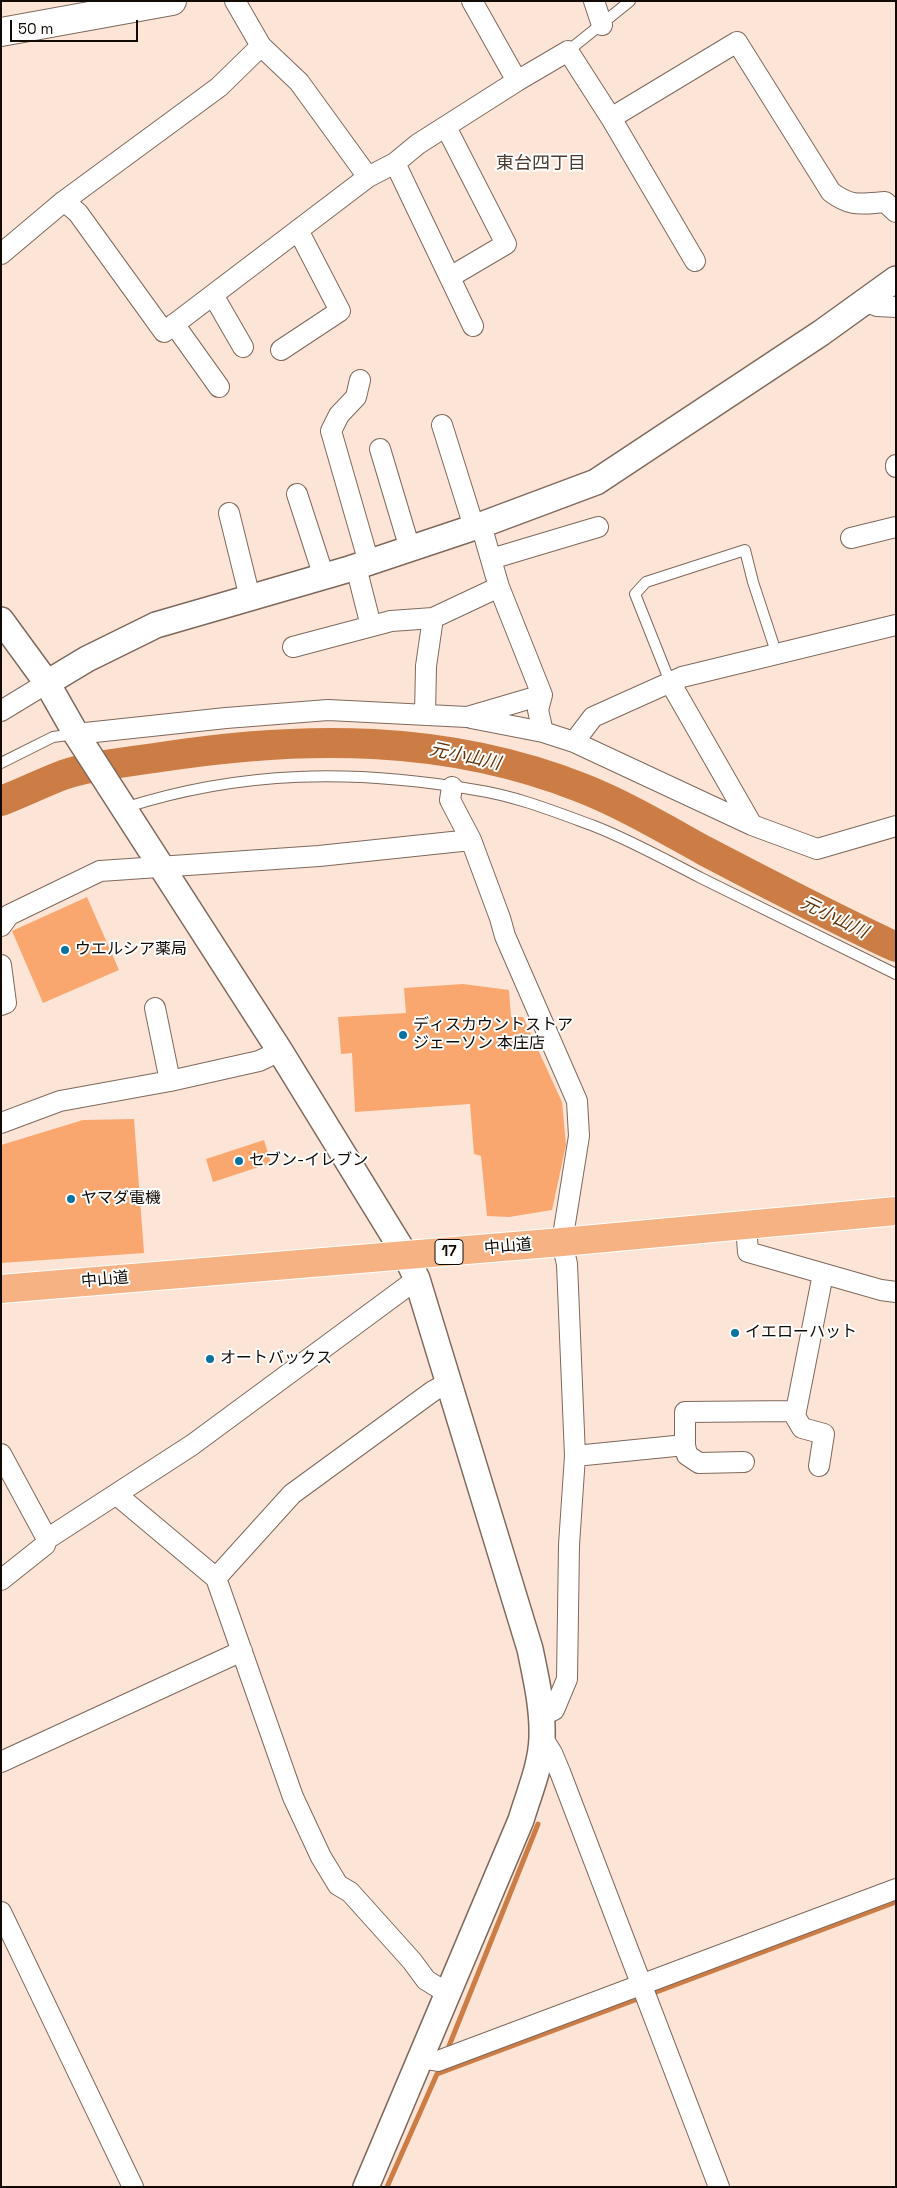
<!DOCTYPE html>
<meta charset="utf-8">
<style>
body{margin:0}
#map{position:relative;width:897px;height:2188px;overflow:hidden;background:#fce5d6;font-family:"Space Grotesk",sans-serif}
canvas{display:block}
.frame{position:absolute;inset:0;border:2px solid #110a05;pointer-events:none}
.scale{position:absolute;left:10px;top:20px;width:128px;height:22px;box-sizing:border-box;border:2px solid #110a05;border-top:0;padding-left:6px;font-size:15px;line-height:18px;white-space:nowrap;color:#110a05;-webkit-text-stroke:4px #fff;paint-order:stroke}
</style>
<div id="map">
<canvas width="897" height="2188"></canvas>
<div class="frame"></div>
<div class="scale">50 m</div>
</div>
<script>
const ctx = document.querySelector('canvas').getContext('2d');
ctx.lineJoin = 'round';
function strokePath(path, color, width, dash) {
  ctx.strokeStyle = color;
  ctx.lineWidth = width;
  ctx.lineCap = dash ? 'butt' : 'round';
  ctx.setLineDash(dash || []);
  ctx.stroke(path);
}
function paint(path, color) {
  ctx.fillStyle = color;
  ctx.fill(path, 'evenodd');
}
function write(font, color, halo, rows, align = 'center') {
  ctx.font = font + ' "Space Grotesk","Noto Sans JP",sans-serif';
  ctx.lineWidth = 4;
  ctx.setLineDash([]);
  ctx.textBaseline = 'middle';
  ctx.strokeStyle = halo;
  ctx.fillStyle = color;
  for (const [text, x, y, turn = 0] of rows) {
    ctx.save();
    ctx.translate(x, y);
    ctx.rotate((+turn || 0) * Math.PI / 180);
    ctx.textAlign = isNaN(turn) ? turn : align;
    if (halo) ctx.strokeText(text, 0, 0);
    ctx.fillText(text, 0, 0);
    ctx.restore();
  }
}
strokePath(new Path2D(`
 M651,1994l245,-92
 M449,2046l89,-222
 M387,2187l50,-113 206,-77`), '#cc7d45', 5);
strokePath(new Path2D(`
 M1,801c21,-8 41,-18 62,-26 29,-10 67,-13 98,-18 142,-22 285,-23 421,31 43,17 83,41 123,63 63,33 126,66 191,96`), '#cc7d45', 30);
paint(new Path2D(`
 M87,897l32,73 -76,33 -31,-72z
 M463,984l46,6 2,27h12l39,85 4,43 -14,65 -43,7 -22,-1 -6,-60 -7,-2 -4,-50 -115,8 -3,-59 -11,1 -3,-37 68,-4 -2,-25z
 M134,1119l10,134 -143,10v-118l82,-25z
 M264,1140l7,23 -58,19 -7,-23z`), '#faa76f');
const service = new Path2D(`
 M568,51l62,-50
 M670,682l-35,-88 11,-12 99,-32 8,32 24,73
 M1,763l52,-26 22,-3
 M124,808c118,-38 230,-39 352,-18 40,6 80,22 118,36 36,14 72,34 107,52 65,32 130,64 195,96`);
const minor = new Path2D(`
 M472,1l45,80
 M594,1l8,24
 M261,46l38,36 69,95
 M611,118l126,-76 94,150c20,15 29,12 54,10l11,10
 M446,127l60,117 -56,33
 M395,163l78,163
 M64,201l14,12 86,119 204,-155 27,-14 23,-19 99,-63 51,-30 43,67 84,143
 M1,254l63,-53 155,-114 42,-41 -26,-45
 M213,295l30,52
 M864,301l13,5 19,1
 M174,324l45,63
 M281,350l59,-39 -42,-81
 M360,380l-4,17 -17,18 -8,16 38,132
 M442,425l32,102
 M380,449l30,100
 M896,465v2
 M297,494l27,83
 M229,513l21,85
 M481,525l18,62 43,108 -4,15 5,22 31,10 19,-25 89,-40 214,-52
 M851,538l45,-11
 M491,559l107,-32
 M356,567l15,59
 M293,647l98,-26 42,-3
 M670,682l82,143
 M1,711l46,-28
 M425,715l1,-49 7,-48 66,-31
 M471,718l72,14
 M76,734l150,-16 102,-8 139,7 75,-22
 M574,742l178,83 65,24 79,-23
 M452,787l-2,13 21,40
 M1,926l8,-11 91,-44 219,-15 152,-16 29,78 5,18 72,165 2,35 -17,106 5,22 8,192 -6,89 -2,134 -13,31 -13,6
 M1,965l5,38 -5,2
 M155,1008l15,73
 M1,1123l59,-22 110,-20 89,-20 21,-10
 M746,1225l2,27 133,38 15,2
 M685,1445l2,10 12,8 45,-1
 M1,1454l46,85
 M575,1456l110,-11v-33l111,-1
 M819,1466l5,-32 -22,-6 -7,-12 28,-142
 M117,1495l99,83 77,219 28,60 17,28 12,7 62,69 14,19 21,13
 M216,1578l76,-84 141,-103 15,-8
 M1,1580l44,-35 2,-6 145,-94 225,-166
 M542,1737l10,16 8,19 159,415
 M1,1762l241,-111
 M1,1912l132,275
 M420,2058l18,3 458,-172`);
const tertiary = new Path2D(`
 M1,620l46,63 29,51 204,317 126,205 11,23 113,370c6,29 13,59 12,89 -1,28 -13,55 -21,82l-155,367
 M47,683l40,-24 69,-34 190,-55 135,-45 115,-43 225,-149 75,-54`);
const secondary = new Path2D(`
 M1,32l171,-31`);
const trunk = new Path2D(`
 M1,1289l561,-47 334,-31`);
strokePath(service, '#7e695c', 12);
strokePath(minor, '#7e695c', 22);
strokePath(tertiary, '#7e695c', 28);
strokePath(secondary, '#7e695c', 30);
strokePath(trunk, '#fff', 30);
strokePath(service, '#fff', 10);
strokePath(minor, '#fff', 20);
strokePath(tertiary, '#fff', 25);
strokePath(secondary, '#fff', 28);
strokePath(trunk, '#f6b282', 28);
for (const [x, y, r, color] of [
 [65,950,5,"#07739e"],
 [403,1035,5,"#07739e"],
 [239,1161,5,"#07739e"],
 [71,1199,5,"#07739e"],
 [735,1333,5,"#07739e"],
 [210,1359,5,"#07739e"]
]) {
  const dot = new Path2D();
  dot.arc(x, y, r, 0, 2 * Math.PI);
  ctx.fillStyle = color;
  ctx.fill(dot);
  strokePath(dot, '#fff', 2);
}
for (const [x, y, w] of [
 [449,1252,28]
]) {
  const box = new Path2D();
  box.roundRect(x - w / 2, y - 12.5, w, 25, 4);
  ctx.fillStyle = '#fff';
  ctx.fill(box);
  strokePath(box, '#110a05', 1);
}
write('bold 15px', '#110a05', null, [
 ["17",449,1252]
]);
write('16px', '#110a05', '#fff', [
 ["ウエルシア薬局",75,950],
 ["ディスカウントストア",413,1026],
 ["ジェーソン 本庄店",413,1044],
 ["セブン-イレブン",249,1161],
 ["ヤマダ電機",81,1199],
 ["イエローハット",745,1333],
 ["オートバックス",220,1359]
], 'left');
write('16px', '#110a05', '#fff', [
 ["中山道",508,1247,-5],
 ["中山道",105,1280,-5]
]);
write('18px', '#4e3b2f', '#fff', [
 ["東台四丁目",541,164]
]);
write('italic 18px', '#663205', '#fff', [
 ["元小山川",465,757,12],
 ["元小山川",834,918,26]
]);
</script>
